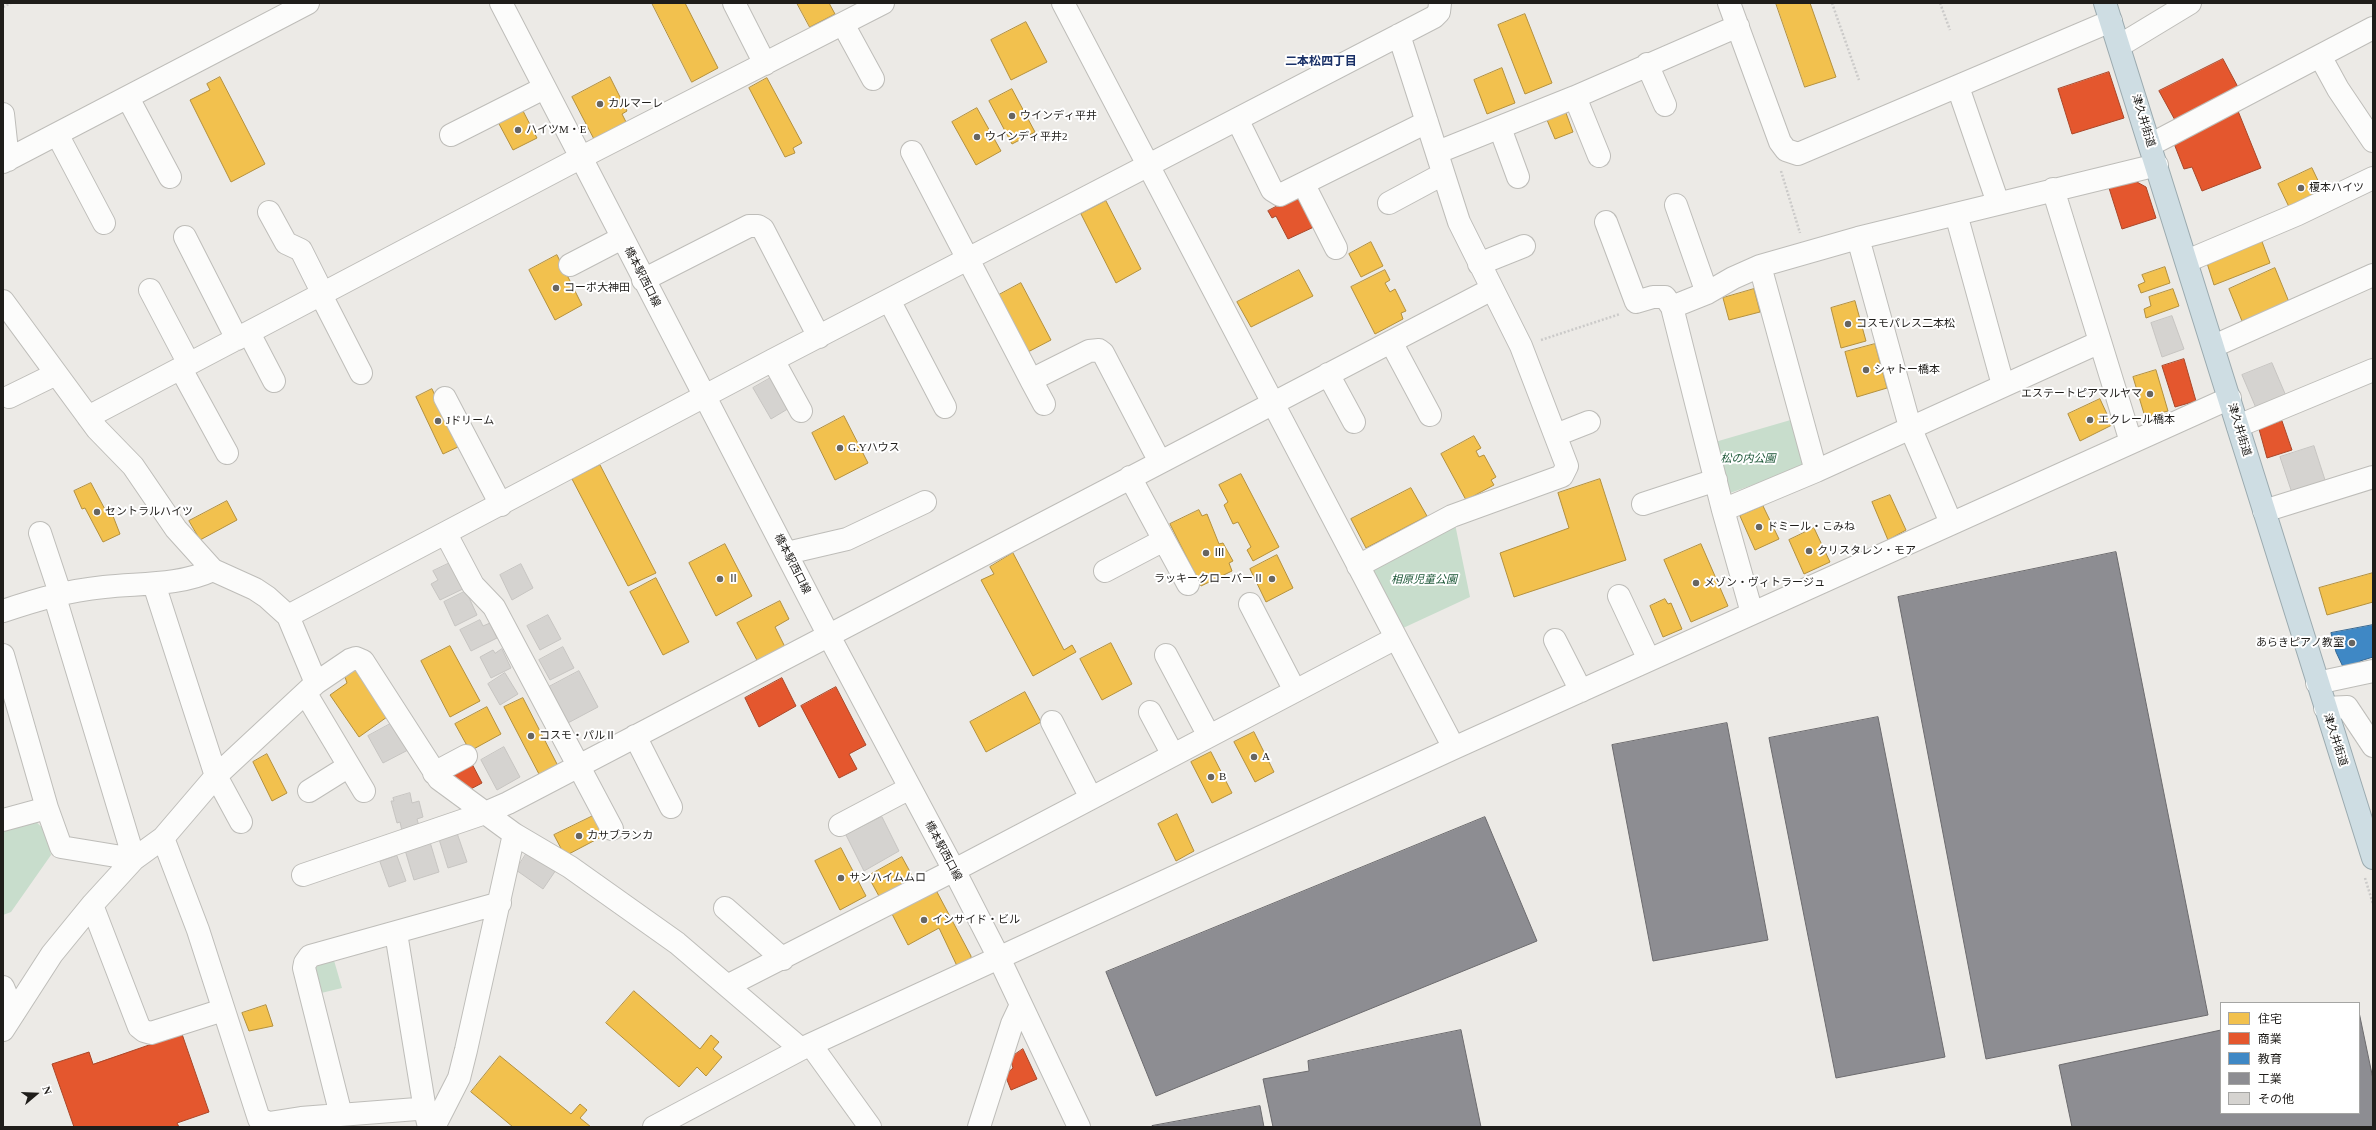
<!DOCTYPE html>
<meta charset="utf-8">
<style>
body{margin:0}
#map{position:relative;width:2376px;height:1130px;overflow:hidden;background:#eceae6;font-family:"Times New Roman","Noto Sans JP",serif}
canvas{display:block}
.frame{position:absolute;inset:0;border:4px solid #1f1d1a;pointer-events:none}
.legend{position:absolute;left:2220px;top:1002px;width:140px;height:112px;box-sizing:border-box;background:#fff;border:1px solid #a5a5a3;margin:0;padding:5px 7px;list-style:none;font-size:12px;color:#1f1d1a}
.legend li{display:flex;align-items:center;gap:8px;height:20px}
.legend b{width:20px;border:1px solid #a5a5a3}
.north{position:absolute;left:16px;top:1074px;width:40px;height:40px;-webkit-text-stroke:3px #fff;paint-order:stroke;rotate:71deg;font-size:11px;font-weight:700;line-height:16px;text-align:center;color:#1f1d1a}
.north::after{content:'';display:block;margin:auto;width:14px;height:18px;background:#1f1d1a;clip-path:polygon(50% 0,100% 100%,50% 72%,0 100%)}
</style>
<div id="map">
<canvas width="2376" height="1130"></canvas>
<div class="frame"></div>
<ul class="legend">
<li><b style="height:11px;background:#f2c14e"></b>住宅</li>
<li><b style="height:11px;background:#e4572e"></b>商業</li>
<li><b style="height:11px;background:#3f88c5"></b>教育</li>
<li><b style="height:11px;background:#8d8d92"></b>工業</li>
<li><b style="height:11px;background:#d5d3d0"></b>その他</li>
</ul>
<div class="north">N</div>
</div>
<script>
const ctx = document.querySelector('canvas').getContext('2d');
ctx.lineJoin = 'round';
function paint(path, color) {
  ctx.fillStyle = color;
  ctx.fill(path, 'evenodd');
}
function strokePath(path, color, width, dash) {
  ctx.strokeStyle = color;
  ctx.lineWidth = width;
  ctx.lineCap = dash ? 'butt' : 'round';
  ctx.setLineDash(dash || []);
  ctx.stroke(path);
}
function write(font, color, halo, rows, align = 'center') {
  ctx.font = font + ' "Times New Roman","Noto Sans JP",serif';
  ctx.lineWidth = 4;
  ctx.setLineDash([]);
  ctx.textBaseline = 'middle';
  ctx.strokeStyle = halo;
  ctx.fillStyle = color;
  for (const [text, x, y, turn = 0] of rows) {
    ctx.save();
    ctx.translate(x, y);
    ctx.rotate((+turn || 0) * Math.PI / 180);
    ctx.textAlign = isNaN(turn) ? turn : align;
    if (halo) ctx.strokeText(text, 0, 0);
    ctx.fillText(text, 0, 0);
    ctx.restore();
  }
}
paint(new Path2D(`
 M1794,419l11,42 -2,6 -73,26 -15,-51z
 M1455,524l15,73 -69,32 -29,-61z
 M35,821l10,9 6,25 -40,57 -8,3v-85z
 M333,957l9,31 -25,6 -5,-20 4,-12z`), '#c8ddcc');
const homes = new Path2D(`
 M652,3h33l33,65 -26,14z
 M797,3h32l6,11 -25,13z
 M1776,3h34l26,74 -31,10z
 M1525,14l27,69 -27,11 -27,-69z
 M1026,22l21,40 -36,18 -20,-40z
 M1502,68l13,35 -28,11 -13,-34z
 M220,77l45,87 -34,18 -41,-82 20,-10 -3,-6z
 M610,77l17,34 -5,3 6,12 -32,17 -24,-46z
 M767,78l35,65 -9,5 2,5 -10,4 -36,-69z
 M1012,89l23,43 -23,12 -23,-43z
 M977,108l24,43 -25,14 -24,-43z
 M522,109l15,29 -24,12 -15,-28z
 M1566,113l7,19 -18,7 -8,-19z
 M2312,168l12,25 -34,16 -12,-25z
 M1106,201l35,68 -25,14 -35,-69z
 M2261,239l9,24 -56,22 -8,-25z
 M1371,242l12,24 -22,11 -12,-23z
 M557,255l25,50 -27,15 -26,-50z
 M2165,267l5,16 -29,10 -3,-8 7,-3 -3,-7z
 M2275,268l14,34 -47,19 -13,-32z
 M1299,270l14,26 -62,31 -14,-25z
 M1385,270l5,10 -5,3 5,9 5,-3 11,22 -5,2 2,6 -28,15 -24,-47z
 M1021,283l30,57 -25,13 -29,-57z
 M1754,289l6,23 -31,8 -6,-22z
 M2173,289l6,17 -33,12 -2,-9 7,-3 -2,-9z
 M1855,301l11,40 -25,7 -10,-40z
 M1875,344l12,44 -30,9 -12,-45z
 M2156,370l12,41 -23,6 -12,-40z
 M432,389l28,57 -17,8 -27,-57z
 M2100,399l12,26 -32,16 -12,-27z
 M844,416l24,47 -33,17 -23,-47z
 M1474,436l7,12 -5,3 3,6 5,-2 12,22 -5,3 3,5 -28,15 -25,-46z
 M600,465l56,108 -28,13 -56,-107z
 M1241,474l38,73 -26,14 -6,-11 4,-3 -13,-25 -5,2 -9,-19 4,-3 -9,-17z
 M1600,479l26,81 -112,37 -14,-44 69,-25 -11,-35z
 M91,483l18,34 4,-1 7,18 -17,8 -18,-34 -3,1 -8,-18z
 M1411,488l16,28 -61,32 -15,-29z
 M1890,495l16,35 -18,10 -16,-38z
 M227,501l10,19 -37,20 -11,-19z
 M1763,506l16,33 -24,11 -15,-34z
 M1199,510l3,6 5,-2 12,30 4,-1 10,18 -4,2 3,8 -31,15 -31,-62z
 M1814,528l16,34 -26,12 -15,-34z
 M725,544l27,52 -36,20 -27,-53z
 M1701,544l27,62 -37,16 -27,-62z
 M1013,553l51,97 8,-5 4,7 -43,24 -52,-96 13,-6 -4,-7z
 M1277,555l16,33 -27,14 -16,-33z
 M2373,573v29l-46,13 -8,-27z
 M656,578l33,64 -26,13 -33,-63z
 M1665,599l3,5 3,-1 11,26 -19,8 -13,-31z
 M780,601l9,18 -14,8 11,22 -28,13 -21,-39z
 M1111,643l21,41 -30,16 -22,-41z
 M450,646l30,55 -30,16 -29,-56z
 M356,670l31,47 -28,20 -29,-42 17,-12 -2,-6z
 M1025,692l16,30 -55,30 -16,-30z
 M523,698l35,68 -18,10 -36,-69z
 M487,707l14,27 -31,17 -15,-27z
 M1254,732l20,40 -19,10 -21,-40z
 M1211,752l21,41 -20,10 -21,-41z
 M267,754l20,39 -15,8 -19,-39z
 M1177,814l17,37 -18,10 -18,-37z
 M593,816l10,20 -38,20 -11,-21z
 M841,848l25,48 -26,14 -25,-49z
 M902,857l12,22 -34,19 -12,-22z
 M932,890l5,2 34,64v3l-14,7 -18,-38 -31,17 -17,-33z
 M634,991l66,58 11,-14 8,7 -6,7 9,8 -16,19 -9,-9 -18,20 -73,-64z
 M266,1005l7,21 -24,5 -7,-18z
 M500,1056l71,58 9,-10 7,6 -7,8 11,9h-78l-42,-35z`);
paint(homes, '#f2c14e');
strokePath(homes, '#b3903e', 1);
const shops = new Path2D(`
 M2223,59l16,30 -63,33 -17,-31z
 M2109,72l15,46 -52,16 -14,-45z
 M2238,111l23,57 -59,23 -10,-24 -8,2 -11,-28z
 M2135,181l11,6 10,31 -34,11 -13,-41z
 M1299,195l17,31 -28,13 -12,-23 -4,2 -4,-7z
 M2184,359l12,42 -21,6 -13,-41z
 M2282,421l10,29 -25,8 -8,-29z
 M782,678l14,28 -37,21 -14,-29z
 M836,687l30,58 -17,9 8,15 -18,9 -38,-72z
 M471,762l11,21 -15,8 -7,-4 -8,-15z
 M182,1034l27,78 -32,11 2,4h-105l-22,-63 37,-12 4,12z
 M1023,1049l14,30 -26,11 -6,-15 8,-7 -3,-10z`);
paint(shops, '#e4572e');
strokePath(shops, '#a94628', 1);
const schools = new Path2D(`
 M2373,625v32l-13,4v5l-16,3 -8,-17 -5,-19z`);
paint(schools, '#3f88c5');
strokePath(schools, '#356892', 1);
const industry = new Path2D(`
 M2116,552l92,463 -222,44 -88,-462z
 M1878,717l67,340 -109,21 -67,-340z
 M1727,723l41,217 -115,21 -41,-216z
 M1485,817l52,124 -381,155 -50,-124z
 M2359,1012l14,67v48h-301l-13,-62 162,-35v83h138z
 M1461,1030l20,97h-208l-10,-48 46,-8 -1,-10z
 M1260,1106l4,21h-112v-1z`);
paint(industry, '#8d8d92');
strokePath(industry, '#6c6b6e', 1);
const building = new Path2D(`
 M2172,316l12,33 -22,8 -11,-34z
 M2272,363l14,33 -30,12 -14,-33z
 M774,376l17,31 -20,12 -18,-31z
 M2314,446l12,37 -34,10 -12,-36z
 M452,562l13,26 -25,12 -9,-16 7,-4 -5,-9z
 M521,564l12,24 -21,12 -12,-25z
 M466,591l11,24 -22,11 -11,-24z
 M548,615l13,24 -21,11 -13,-24z
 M480,620l3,6 7,-3 7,15 -26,13 -11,-21z
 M563,647l11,21 -24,12 -11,-20z
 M502,649l9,19 -20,10 -11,-21 13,-7 2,3z
 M579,671l19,36 -32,17 -19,-36z
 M505,673l13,21 -18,11 -12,-21z
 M392,723l16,27 -25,13 -15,-27z
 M504,747l16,30 -23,13 -16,-30z
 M410,793l2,10 7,-2 4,16 -6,2 2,7 -17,5 -2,-9 -3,1 -6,-22h3l-1,-3z
 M882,817l17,34 -35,20 -18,-36z
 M456,830l11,32 -19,6 -10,-32z
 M430,842l9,30 -25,8 -9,-30z
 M528,851l28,19 -13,19 -27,-19z
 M397,856l9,25 -17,6 -9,-25z`);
paint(building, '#d5d3d0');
strokePath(building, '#c6c4c1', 1);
const minor = new Path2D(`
 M501,3l328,633 125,234 45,88 80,169
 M734,3l31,61
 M1063,3l391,745
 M1729,3l51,139 6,8 12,4 313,-133
 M843,24l30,55
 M2119,46l71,-43
 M2320,56l18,33 35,52
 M1647,64l18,41
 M1958,87l40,116
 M1575,97l24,59
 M128,98l42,79
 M3,114l5,46
 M1238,121l34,69 8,5 147,-73
 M1500,128l18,49
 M57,134l47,89
 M451,135l93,-47
 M2150,145l223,-117
 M912,152l119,228 58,-29 10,-1 4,3 57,109
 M1438,152l137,-55 163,-71
 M3,162l305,-159
 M1304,185l32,63
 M2053,189l78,253
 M1389,203l54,-29
 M1676,205l31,88
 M269,212l17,31 15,7 22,44
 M1956,214l47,171
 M1606,222l30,80 17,-5h12l7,10
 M185,237l52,102
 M1858,238l52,189 41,96
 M2187,261l111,-47 75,-36
 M1479,264l45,-18
 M570,265l52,-27
 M1760,266l56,205
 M643,280l106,-54h9l5,3 56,108
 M150,290l39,74
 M321,295l40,78
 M889,300l56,107
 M3,301l94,128 36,37 43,63 37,41 42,19 12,8 21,19 28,67
 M249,333l25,48
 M1391,342l39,73
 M2214,346l159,-71
 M773,360l28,51
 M181,369l46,84
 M1328,374l26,48
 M1031,380l13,24
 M9,397l47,-23
 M445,398l56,107
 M88,417l492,-259 303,-155
 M2238,426l135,-56
 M1556,435l33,-13
 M1643,504l73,-24
 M1723,510l93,-39 284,-129
 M2264,511l109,-34
 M40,533l20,60
 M446,534l27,51 21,22 118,222
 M1164,540l24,44
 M787,553l60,-14 78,-37
 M1358,566l94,-50 110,-40 5,-10 -46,-120 -62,-124 -60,-187
 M1105,571l59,-31 -34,-63
 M154,584l62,192 25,46
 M1619,596l30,64
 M1250,604l45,87
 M3,611c36,-12 63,-20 101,-24 37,-4 74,-1 109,-17
 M1752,613l-29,-103 -51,-203 35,-14 26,-15 27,-12 98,-28 299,-73
 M288,616l485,-256 661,-343 5,-5 1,-9
 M1555,640l26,51
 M3,655l44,153 -44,12
 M1166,655l43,81
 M2317,683l56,-12
 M306,694l58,97
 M2325,708l22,-1 26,39
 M1150,712l23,43
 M1052,722l39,76
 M635,736l36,71
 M434,773l32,-17
 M309,791l40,-25
 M47,808l14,39 73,12 -80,-265
 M840,825l70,-37
 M163,838l35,92 61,189 10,4 32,-5 116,-9 8,1 4,17
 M303,875l182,-62 23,-10 984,-514
 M92,905l47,122 5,4 7,2 72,-23
 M725,908l58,51
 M396,933l29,177
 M729,985l237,-121 430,-226
 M3,987l11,26
 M3,1030l49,-76 40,-49 42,-46 29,-21 53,-62 100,-93 34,-23 6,-2 7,3 76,118 75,55 56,33 107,76 124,106
 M811,1045l59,82
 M341,1115l-37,-147 1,-5 5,-7 190,-53
 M434,1127l25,-49 7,-28 48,-216
 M654,1127l147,-78 653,-301 776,-350
 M979,1127l33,-103 9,-19`);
const highway = new Path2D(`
 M2105,3l268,855`);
strokePath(minor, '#bebdb9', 24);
strokePath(highway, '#9baaaf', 24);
strokePath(new Path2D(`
 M1832,3l27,77
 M1940,3l10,27
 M3,7l8,-4
 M1781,171l19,62
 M1541,340l79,-26
 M2365,878l8,26`), '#cbcac9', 2.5, [2, 2]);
strokePath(minor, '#fcfcfb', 22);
strokePath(highway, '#cedde3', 22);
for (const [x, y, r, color] of [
 [600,104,4,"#676561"],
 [1012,116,4,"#676561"],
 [518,130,4,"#676561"],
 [977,137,4,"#676561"],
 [2301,188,4,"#676561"],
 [556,288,4,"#676561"],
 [1848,324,4,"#676561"],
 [1866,370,4,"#676561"],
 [2150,394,4,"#676561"],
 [2090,420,4,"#676561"],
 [438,421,4,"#676561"],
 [840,448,4,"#676561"],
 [97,512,4,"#676561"],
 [1759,527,4,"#676561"],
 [1809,551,4,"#676561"],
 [1206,553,4,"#676561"],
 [720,579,4,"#676561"],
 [1272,579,4,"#676561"],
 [1696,583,4,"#676561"],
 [2352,643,4,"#676561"],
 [531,736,4,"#676561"],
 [1254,757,4,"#676561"],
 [1211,777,4,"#676561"],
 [579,836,4,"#676561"],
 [841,878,4,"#676561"],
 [924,920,4,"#676561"]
]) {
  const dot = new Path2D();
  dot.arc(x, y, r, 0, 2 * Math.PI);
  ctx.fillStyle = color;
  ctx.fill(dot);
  strokePath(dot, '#fff', 1.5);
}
write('11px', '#1f1d1a', '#fff', [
 ["カルマーレ",608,104],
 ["ウインディ平井",1020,116],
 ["ハイツM・E",526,130],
 ["ウインディ平井2",985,137],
 ["榎本ハイツ",2309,188],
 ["コーポ大神田",564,288],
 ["コスモパレス二本松",1856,324],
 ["シャトー橋本",1874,370],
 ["エステートピアマルヤマ",2142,394,"right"],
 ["エクレール橋本",2098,420],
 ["Jドリーム",446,421],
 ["G.Yハウス",848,448],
 ["セントラルハイツ",105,512],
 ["ドミール・こみね",1767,527],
 ["クリスタレン・モア",1817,551],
 ["Ⅲ",1214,553],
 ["Ⅱ",728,579],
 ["ラッキークローバーⅡ",1264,579,"right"],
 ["メゾン・ヴィトラージュ",1704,583],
 ["あらきピアノ教室",2344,643,"right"],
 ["コスモ・パルⅡ",539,736],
 ["A",1262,757],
 ["B",1219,777],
 ["カサブランカ",587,836],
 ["サンハイムムロ",849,878],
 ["インサイド・ビル",932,920]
], 'left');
write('11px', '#1f1d1a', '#fff', [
 ["津久井街道",2143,121,73],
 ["橋本駅西口線",642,277,63],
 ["津久井街道",2239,430,73],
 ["橋本駅西口線",792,564,63],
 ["津久井街道",2335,740,72],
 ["橋本駅西口線",943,851,62]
]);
write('italic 11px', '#1b5636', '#fff', [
 ["松の内公園",1748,459],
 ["相原児童公園",1424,580]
]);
write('bold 12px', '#193067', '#fff', [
 ["二本松四丁目",1321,62]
]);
</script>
